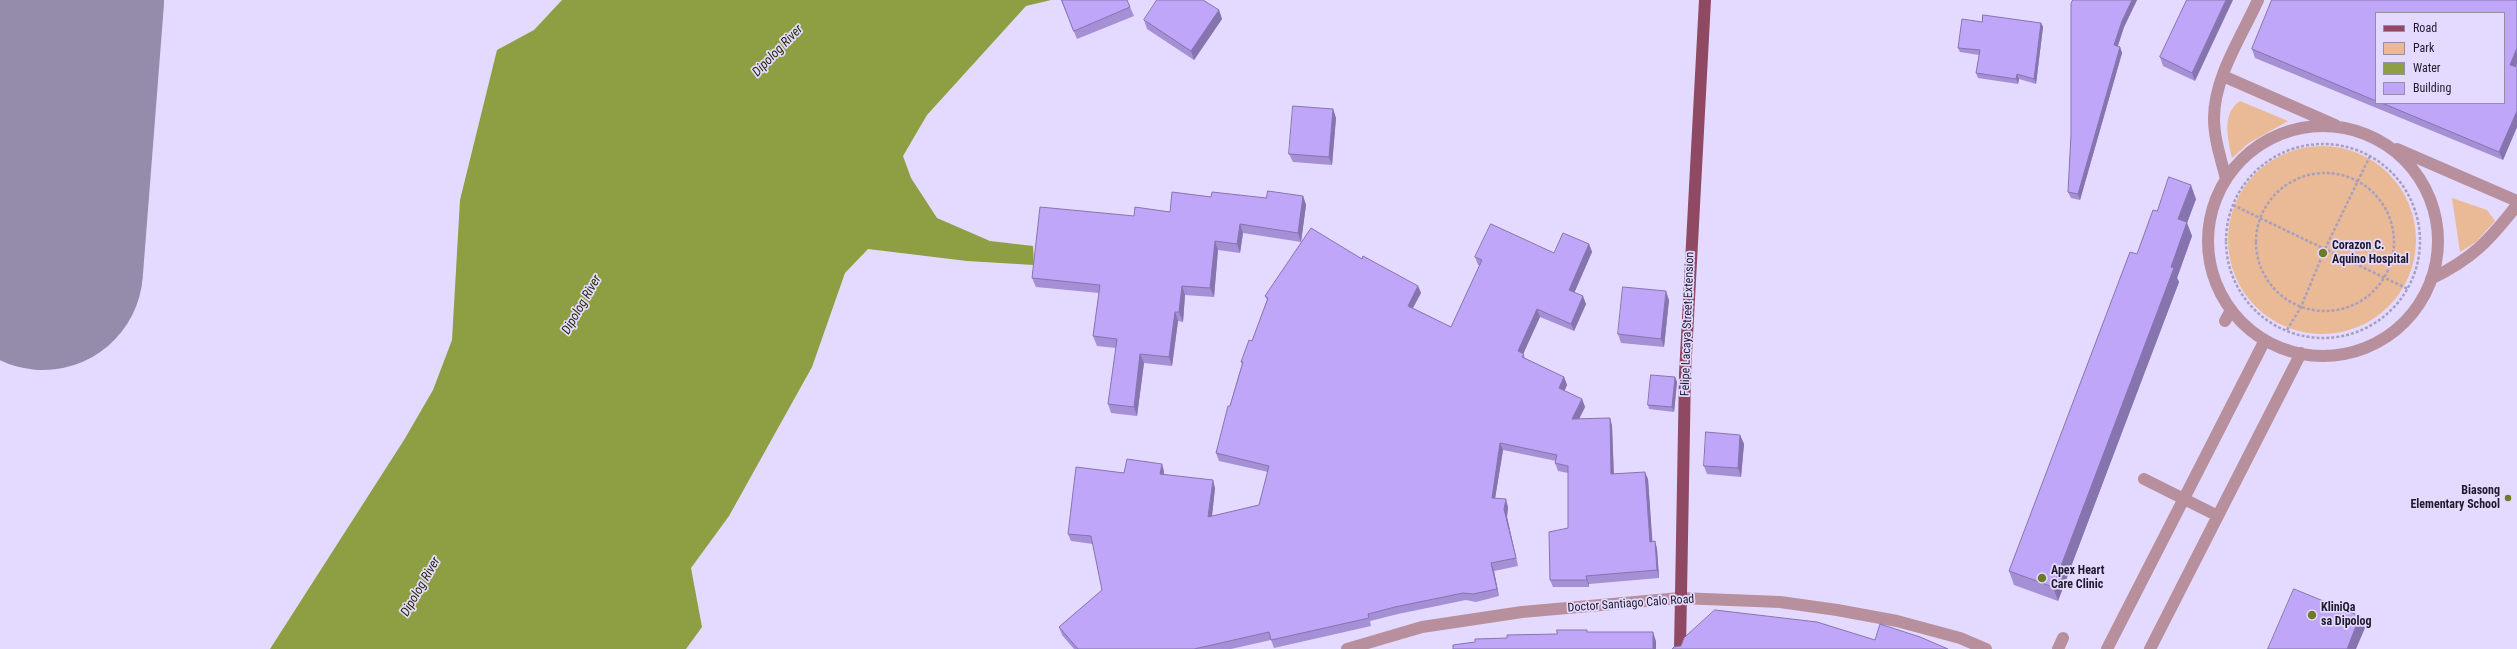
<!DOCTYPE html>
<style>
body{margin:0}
#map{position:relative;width:2517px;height:649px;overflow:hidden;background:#e4daff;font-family:"Roboto Condensed",sans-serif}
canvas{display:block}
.legend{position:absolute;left:2375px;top:12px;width:130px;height:92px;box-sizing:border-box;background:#e4daff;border:1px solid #958daa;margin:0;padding:5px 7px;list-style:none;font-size:12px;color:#1f1a2b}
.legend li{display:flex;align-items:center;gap:8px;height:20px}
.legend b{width:20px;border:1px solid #958daa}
</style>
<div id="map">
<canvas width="2517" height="649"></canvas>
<ul class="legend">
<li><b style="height:5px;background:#904963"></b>Road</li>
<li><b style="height:11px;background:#eab995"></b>Park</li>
<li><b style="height:11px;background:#8d9e43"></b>Water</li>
<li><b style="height:11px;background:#c0a6f8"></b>Building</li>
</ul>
</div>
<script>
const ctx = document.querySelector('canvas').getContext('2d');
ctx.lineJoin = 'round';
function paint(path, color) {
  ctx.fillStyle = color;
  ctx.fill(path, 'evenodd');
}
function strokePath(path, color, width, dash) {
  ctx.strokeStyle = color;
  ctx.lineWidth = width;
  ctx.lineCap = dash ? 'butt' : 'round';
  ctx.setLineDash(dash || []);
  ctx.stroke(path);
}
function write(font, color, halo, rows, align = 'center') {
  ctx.font = font + ' "Roboto Condensed",sans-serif';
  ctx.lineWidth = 3.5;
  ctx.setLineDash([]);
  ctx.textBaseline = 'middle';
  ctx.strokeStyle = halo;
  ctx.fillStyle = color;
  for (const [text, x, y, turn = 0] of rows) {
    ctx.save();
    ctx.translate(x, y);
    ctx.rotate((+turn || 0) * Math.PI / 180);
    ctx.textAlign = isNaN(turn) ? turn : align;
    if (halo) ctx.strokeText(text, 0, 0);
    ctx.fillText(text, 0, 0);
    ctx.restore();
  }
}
paint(new Path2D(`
 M2240,101l48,20 -39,22 -17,15c-4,-20 -11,-44 8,-57z
 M2228 240a94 94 0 1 1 188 0a94 94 0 1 1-188 0Z
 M2452,198l35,12 8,11 -19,21 -16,10z`), '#eab995');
paint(new Path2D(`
 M562,0h489l-25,6 -99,109 -24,41 8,22 26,40 53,23 43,5 1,19 -67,-4 -99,-12 -23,24 -33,94 -83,149 -38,52 11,59 -16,22h-416l134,-209 29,-50 19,-50 8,-140 37,-150 37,-20z`), '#8d9e43');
strokePath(new Path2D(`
 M43,270l21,-270`), '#948caa', 200);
strokePath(new Path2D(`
 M2226 241a97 97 0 1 1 194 0a97 97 0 1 1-194 0Z
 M2256 242a69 69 0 1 1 138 0a69 69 0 1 1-138 0Z
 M2233,205l175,84
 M2287,330l14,-23 24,-58 45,-93`), '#a89fbe', 2.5, [3, 2]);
strokePath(new Path2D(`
 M2223,76l112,49
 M2208 241a115 115 0 1 1 230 0a115 115 0 1 1-230 0Z
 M2397,149l120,52
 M2226,179c-5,-20 -12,-40 -12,-61 0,-41 28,-82 44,-118
 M2431,279c42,-21 57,-37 86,-74
 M2225,321l6,-11
 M2144,479l74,37
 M1347,649l75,-22 100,-15 158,-14 100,4 57,8 60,11 63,17 26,11
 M2058,649l5,-11
 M2107,649l158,-309
 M2150,649l151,-296`), '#b88f9c', 12);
strokePath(new Path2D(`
 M1680,649l5,-275 20,-374`), '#904963', 12);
paint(new Path2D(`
 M1061,0h66l7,16 -57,23z
 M2073,0h64l-13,27 -6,19 2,1 2,6 -42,147 -9,-2 -3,-6 3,-57z
 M2187,0l8,81 -32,-15 -3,-9z
 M2272,0h245v65l-1,2h1v60l-14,33 -248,-102 -3,-9zM2376,13h128v90h-128z
 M1219,10l3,9 -28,41 -47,-31 -3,-9z
 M1982,22l59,1 2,4 -7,57 -17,-5 -1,5 -40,-6 -2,-5 3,-18 -19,-3 -2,-4z
 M1333,109l3,9 -4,47 -39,-3 -4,-8z
 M1303,196l3,9 -5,37 -58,-9 -3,20 -22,-3 -4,47 -29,-2 -2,27 -5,-1 -6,45 -28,-3 -7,53 -26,-3 -3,-9 8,-56 -19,-2 -4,-10 6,-43 -63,-6 -4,-9 102,-62 36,-4 41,-15 55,1z
 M2196,199l-9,24 5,13 -15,42 2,4 -121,319 -44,-16 -5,-14 128,-317 20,-43z
 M1589,244l3,8 -18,41 12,11 -12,27 -34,-14 -17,36 2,5 39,19 3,8 -3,6 18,8 3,8 -6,12 31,-1 2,8 2,48 34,5 4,63 3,-1 2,8 2,29 -70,6v3h-36l-3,-7 18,-52v-55l-10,-2 -3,-8 1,-2 -53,-11 -8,48 13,9 -1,10 11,49 -24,5 5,25 -23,6 -10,-2 -68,14 -28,7 1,5 -97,22 -3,-8 -40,9h-157l-12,-14 -3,-8 43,-37 -9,-46 -22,-3 -3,-7 56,-61 40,-2v3l51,14 -3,28 47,-11 9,-33 -49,-11 -3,-8 26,-89 -1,-2 11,-21 15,-41 -2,-4 97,-37 56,27 3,7 -8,15 38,19 29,-62h-2l-3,-8 79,-4z
 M1669,300l-5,47 -43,-4 -3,-9z
 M1675,377l2,5 -3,30 -25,-3 -1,-4z
 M1740,435l4,9 -3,33 -34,-3 -3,-8z`), '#a58fd5');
paint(new Path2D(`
 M2132,0h5l-13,27 -8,24 -2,-6 8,-24z
 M2226,0h7l-38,81 -3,-8z
 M1219,10l3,9 -28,41 -3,-9z
 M2041,23l2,4 -7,57 -2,-5z
 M2120,47l2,6 -42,147 -2,-6z
 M2517,48v16l-4,9 -3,-8z
 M2017,74l2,5 -1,5 -2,-5z
 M1333,109l3,9 -4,47 -3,-8z
 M2517,111v16l-14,33 -4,-8z
 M2191,185l5,14 -9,24 5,13 -15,42 2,4 -121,319 -5,-14 118,-320 7,-48z
 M1303,196l3,9 -5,37 -3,-9z
 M1240,224l3,9 -3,20 -3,-9z
 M1215,241l3,9 -4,47 -4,-9z
 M1589,244l3,8 -20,46 -3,-8z
 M1182,286l3,9 -2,27 -4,-10z
 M1418,286l3,7 -11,20 -2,-7z
 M1666,291l3,9 -5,47 -3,-8z
 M1583,296l3,8 -12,27 -3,-7z
 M1537,309l3,8 -19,42 -3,-8z
 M1175,312l3,9 -6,45 -3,-9z
 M1140,354l4,9 -7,53 -3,-9z
 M1564,377l3,8 -5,11 -3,-8z
 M1675,377l2,5 -3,30 -2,-5z
 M1582,399l3,8 -10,20 -3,-8z
 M1610,418l2,8 2,56 -3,-8z
 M1740,435l4,9 -3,33 -3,-9z
 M1500,443l3,7 -9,55 -2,-7z
 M1162,464l2,7 -1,10 -3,-7z
 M1645,472l3,7 5,70 -3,-7z
 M1213,480l2,8 -4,36 -3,-7z
 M1506,499l2,8 -1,10 11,49 -2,-8 -12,-49z
 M1655,541l2,8 2,29 -2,-8z
 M1491,563l3,8 5,25 -2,-7z
 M1586,576l3,8v3l-2,-7z
 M2360,616l5,12 -9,21h-9z
 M1653,632l3,9v8h-3z`), '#8674ae');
const building = new Path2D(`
 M1062,0h65l3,7 -56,24z
 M1157,0h46l16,10 -28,41 -47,-31z
 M2073,0h59l-10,21 -8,24 6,2 -42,147 -10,-2 3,-57v-131z
 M2187,0h39l-34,73 -32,-16z
 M2272,0h245v48l-7,17 7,2v44l-18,41 -117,-49h122v-90h-128v88l-124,-52z
 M1983,15l58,8 -7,56 -17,-5 -1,5 -40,-6 4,-23 -22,-2 4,-29 20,3z
 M1293,106l40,3 -4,48 -40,-3z
 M2169,177l22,8 -13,34 9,3 -16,45 3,1 -121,319 -44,-16 121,-319 7,2 16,-44 4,1z
 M1268,191l35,5 -5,37 -58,-9 -3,20 -22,-3 -5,47 -28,-2 -3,26h-4l-6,45 -29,-3 -6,53 -26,-3 9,-65 -24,-3 7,-51 -68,-7 8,-71 94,9 1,-9 35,5 2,-20 39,5 1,-5 54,6z
 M1491,224l63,29 9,-20 26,11 -20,46 14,6 -12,28 -34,-15 -19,42 6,3 -2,3 42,20 -5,11 23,11 -10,20 38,-1 1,56 34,-2 5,70 5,-1 2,29 -71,6 1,4h-37l-1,-48 19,-4v-62l-13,-3 2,-8 -57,-12 -8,55 14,1 -2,10 12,49 -25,5 6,26 -24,5 -10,-1 -68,14 -27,7 1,4 -98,22 -2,-8 -75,17h-116l-19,-22 43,-37 -11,-54 -23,-2 8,-67 48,6 3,-14 35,5 -2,10 53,6 -5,37 51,-12 10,-39 -53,-13 12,-47h2l13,-44h-2l8,-22 3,1 16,-43 -3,-2 46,-68 51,31 1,-3 55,30 -10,20 43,21 31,-67 -7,-3z
 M1623,287l43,4 -5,48 -43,-5z
 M1651,375l24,2 -3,30 -24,-2z
 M1706,432l34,3 -2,33 -34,-2z
 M2294,589l66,27 -13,33h-79z
 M1715,610l102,12 58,18 5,-16 40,13 28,12h-276l2,-2 7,-1 3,-8z
 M1557,630h30v2h66v17h-200v-4l22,-3v-3l32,-1v-3l50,-1z`);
paint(building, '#c0a6f8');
strokePath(building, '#8674ae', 1);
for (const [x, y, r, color] of [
 [2323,253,5,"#6d7b29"],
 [2508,498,4,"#6d7b29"],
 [2042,578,5,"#6d7b29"],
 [2312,615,5,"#6d7b29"]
]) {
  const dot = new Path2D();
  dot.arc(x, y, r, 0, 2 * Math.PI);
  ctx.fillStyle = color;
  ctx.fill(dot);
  strokePath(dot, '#e4daff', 1.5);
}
write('bold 12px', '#1f1a2b', '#e4daff', [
 ["Corazon C.",2332,246],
 ["Aquino Hospital",2332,260],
 ["Biasong",2500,491,"right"],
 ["Elementary School",2500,505,"right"],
 ["Apex Heart",2051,571],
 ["Care Clinic",2051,585],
 ["KliniQa",2321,608],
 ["sa Dipolog",2321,622]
], 'left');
write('12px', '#1f1a2b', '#e4daff', [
 ["Felipe Lacaya Street Extension",1688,324,-88],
 ["Doctor Santiago Calo Road",1631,604,-4]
]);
write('italic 13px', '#272d06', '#e4daff', [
 ["Dipolog River",778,51,-46],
 ["Dipolog River",582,305,-60],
 ["Dipolog River",421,587,-60]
]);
</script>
